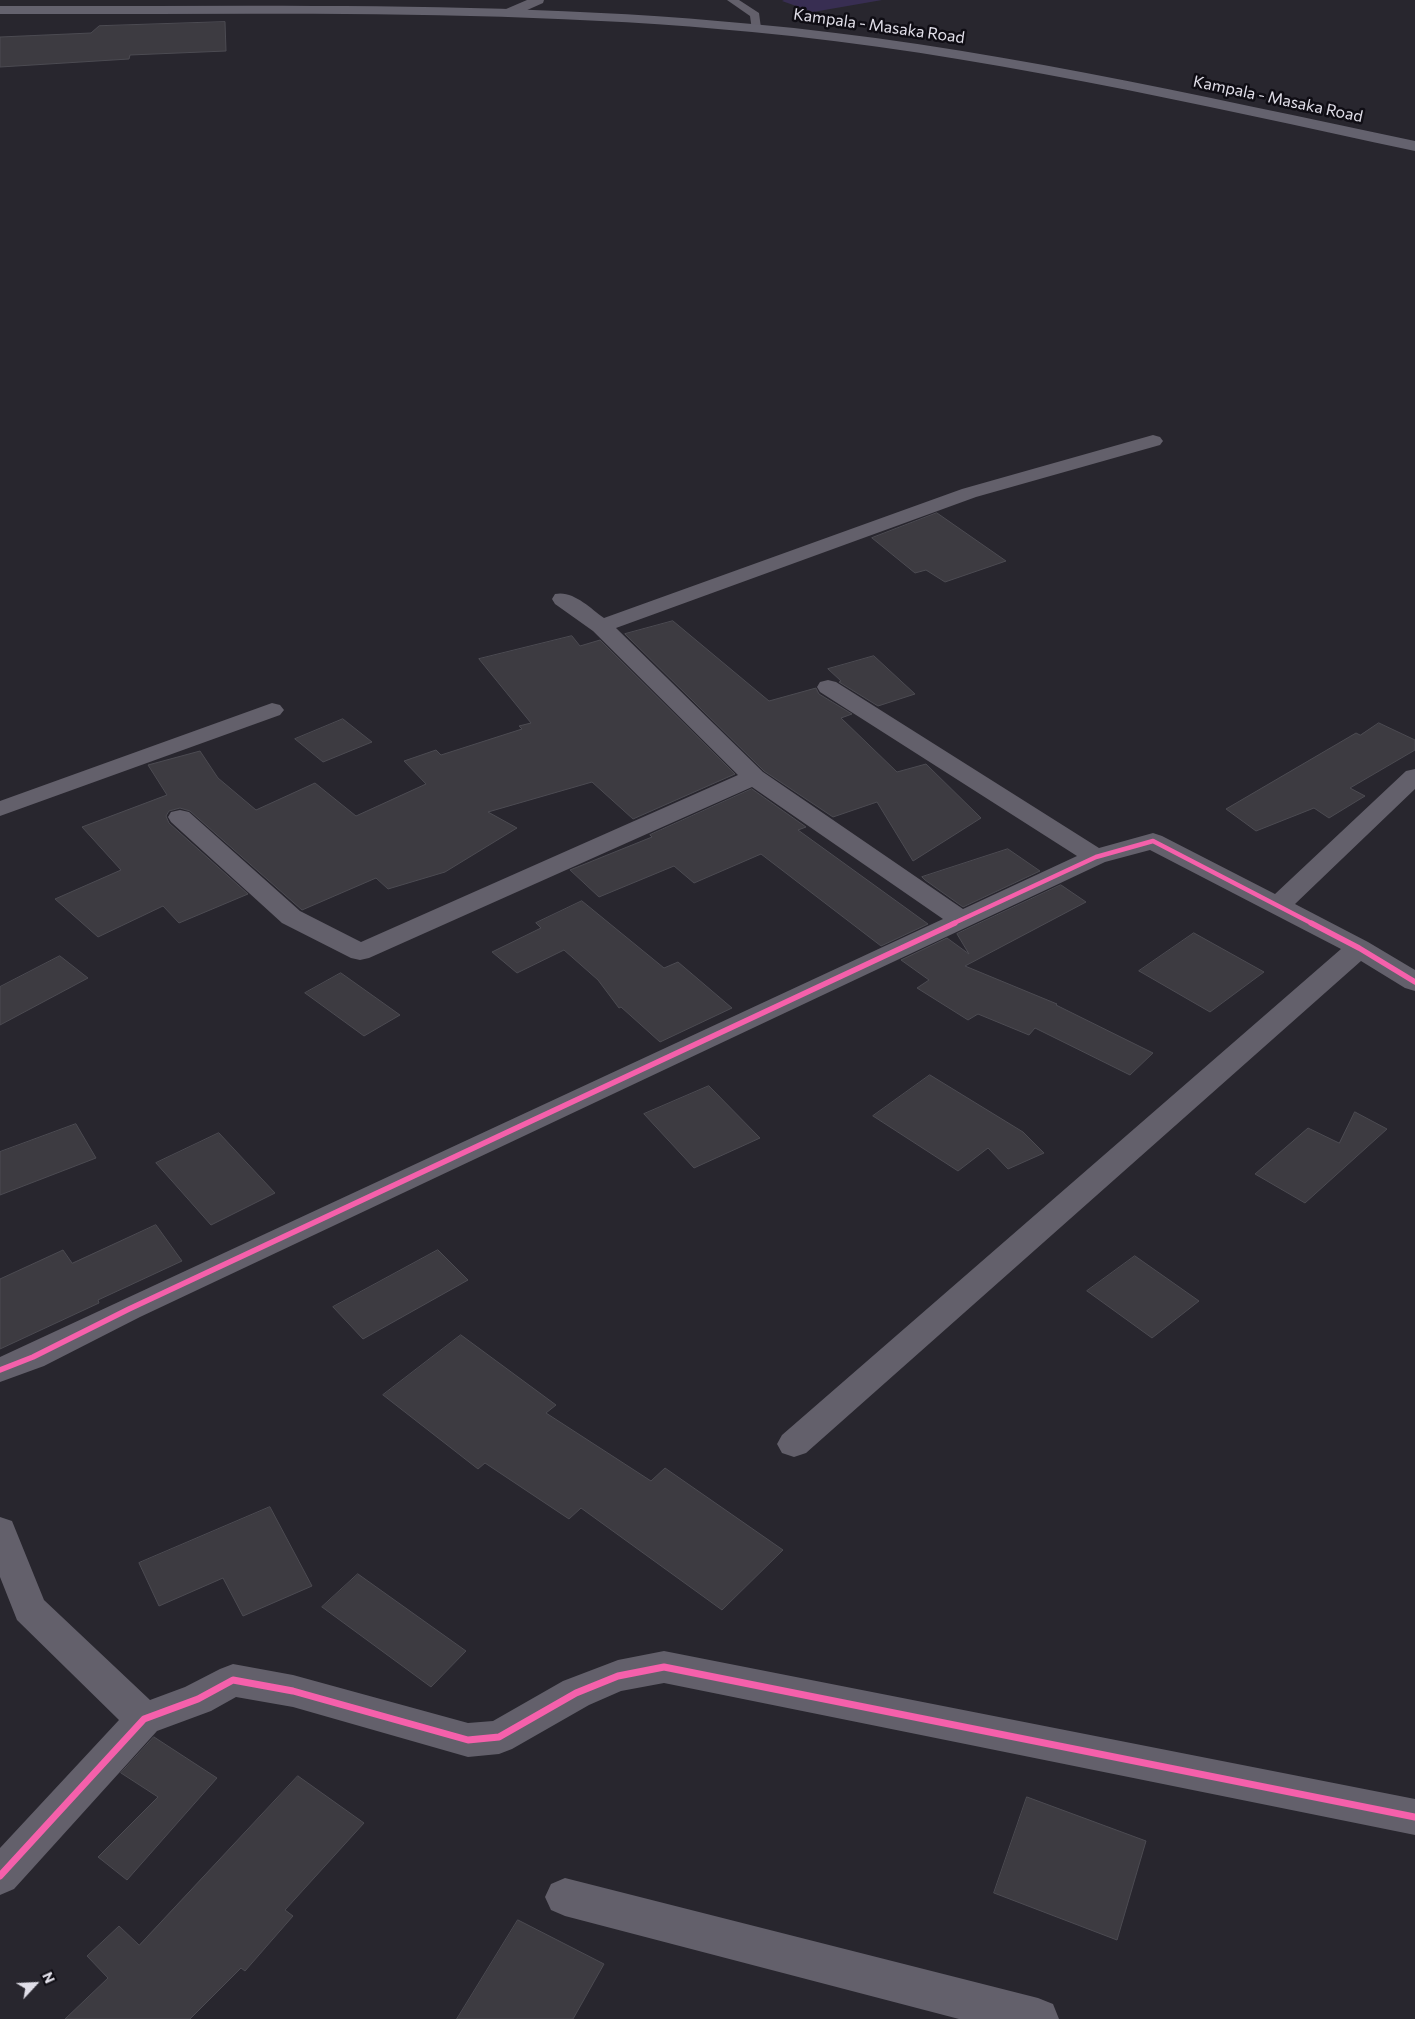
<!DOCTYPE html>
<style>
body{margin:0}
#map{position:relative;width:1415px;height:2019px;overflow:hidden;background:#28262e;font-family:Commissioner,sans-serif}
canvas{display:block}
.north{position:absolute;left:10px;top:1959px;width:50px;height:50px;-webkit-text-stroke:4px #0f0d14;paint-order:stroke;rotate:65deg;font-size:14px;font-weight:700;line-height:20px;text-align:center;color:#e1dfe9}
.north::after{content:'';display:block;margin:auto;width:18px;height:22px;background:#e1dfe9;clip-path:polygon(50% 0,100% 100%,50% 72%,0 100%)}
</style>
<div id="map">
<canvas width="1415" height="2019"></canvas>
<div class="north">N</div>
</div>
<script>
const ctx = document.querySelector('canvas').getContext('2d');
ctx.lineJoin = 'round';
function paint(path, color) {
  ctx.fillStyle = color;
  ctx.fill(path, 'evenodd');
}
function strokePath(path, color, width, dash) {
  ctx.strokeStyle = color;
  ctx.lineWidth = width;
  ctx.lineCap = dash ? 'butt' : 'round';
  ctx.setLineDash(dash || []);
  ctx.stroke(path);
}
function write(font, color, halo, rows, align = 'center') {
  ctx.font = font + ' Commissioner,sans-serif';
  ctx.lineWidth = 5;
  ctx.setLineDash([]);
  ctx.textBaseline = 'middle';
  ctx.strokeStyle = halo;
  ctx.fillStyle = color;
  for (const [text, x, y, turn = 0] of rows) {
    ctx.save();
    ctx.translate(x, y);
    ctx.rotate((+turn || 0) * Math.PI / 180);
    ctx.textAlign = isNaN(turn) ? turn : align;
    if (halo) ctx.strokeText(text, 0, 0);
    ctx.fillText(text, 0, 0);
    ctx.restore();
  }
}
paint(new Path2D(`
 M784,0h98l-69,12 -31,-11z`), '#382e52');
const building = new Path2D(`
 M225,22l1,29 -96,4 -1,4 -129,8v-30l91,-4 8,-7z
 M937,513l69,48 -61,21 -19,-12 -11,3 -43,-35z
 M673,621l96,80 47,-13 3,6 33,20 -11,4 56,54 29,-8 55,54 -68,43 -36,-59 -44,15 -69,-46 -139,-137z
 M572,636l8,10 20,-6 135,134 -102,45 -41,-37 -104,30 29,16 -72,44 -57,17 -12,-11 -74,32 -112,-99 -10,-3 -11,3 -3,5 3,7 79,71 -69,29 -16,-17 -65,31 -43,-38 66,-29 -39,-43 85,-32 -19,-30 52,-14 18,27 38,32 59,-27 41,33 70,-32 -22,-23 32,-11 5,5 81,-26 -3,-3 12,-3 -52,-64z
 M874,656l41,38 -37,12 -39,-24 2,-1 -13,-12z
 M343,719l29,23 -49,20 -28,-23z
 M1379,723l36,17v10l-65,38 15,8 -36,22 -15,-10 -58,23 -30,-22 130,-76 4,2z
 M752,789l54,38 -8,3 130,94 -47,22 -120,-92 -67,29 -20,-17 -75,31 -29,-27 82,-33 -2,-2z
 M1008,849l32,22 -77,36 -38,-27 -3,-3z
 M1061,885l25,17 -121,64 92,38 -1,1 97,48 -23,22 -95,-47 -6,7 -51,-21 -10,6 -51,-32 12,-8 -28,-20 46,-22 22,16 -12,-20z
 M582,901l82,67 14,-6 54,46 -72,34 -39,-35 -2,1 -21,-28 -34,-30 -47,23 -25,-21 49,-24 -5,-5z
 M1194,933l70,39 -54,40 -71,-41z
 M60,956l28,22 -88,47v-38z
 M341,973l59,42 -36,21 -59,-43z
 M930,1075l93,57 21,21 -36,16 -20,-21 -30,23 -85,-55z
 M709,1086l51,52 -66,30 -50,-54z
 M1355,1112l32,17 -82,74 -50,-29 53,-46 31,15z
 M76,1124l20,34 -96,37v-43z
 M219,1133l56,60 -64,32 -55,-62z
 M156,1225l26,36 -84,39 1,3 -99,46v-70l63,-29 9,13z
 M438,1250l30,30 -105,59 -30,-32z
 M1135,1256l64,45 -47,37 -65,-47z
 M461,1335l95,70 -10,8 105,68 14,-13 118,82 -61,60 -141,-102 -12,11 -84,-56 -7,6 -95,-74z
 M270,1507l42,79 -69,30 -20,-38 -64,28 -20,-43z
 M358,1574l108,77 -35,36 -109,-80z
 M154,1737l63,41 -90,102 -29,-23 60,-60 -37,-24z
 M298,1776l66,47 -79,87 8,6 -48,55 -4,-3 -51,51h-125l43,-41 -21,-22 32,-30 20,19z
 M1027,1797l119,44 -29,99 -123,-47z
 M518,1920l86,44 -31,55h-116z`);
paint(building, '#3d3b41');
strokePath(building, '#4c4b52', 1);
paint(new Path2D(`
 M727,0h12l20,13 2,15 -1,2h-8l-2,-14z`), '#63606b');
paint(new Path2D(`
 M527,0h17l-1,3 -27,12 -5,1 -7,-4 2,-3z
 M1153,435l7,2 3,4 -3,4 -184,52 -360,131 147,144 200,137 114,-53 -257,-164 -3,-5 3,-5 8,-2 8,2 263,166 54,-15 9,3 113,58 131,-123 9,-2v20l-120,115 73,38 47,28v21l-10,-3 -44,-27 -555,492 -12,4 -12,-4 -5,-9 5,-9 559,-486 -191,-99 -45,12 -965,455 -96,49 -44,16v-25l943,-438 -191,-132 -383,171 -9,2 -9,-2 -69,-35 -111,-101 -3,-5 3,-5 9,-2 9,2 111,99 61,31 377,-167 -145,-144 -38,-27 -3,-5 3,-5c18,-4 35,14 49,24l358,-129z
 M272,703l8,2 4,5 -4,5 -280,101v-15z
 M0,1517l12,4 32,79 106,100 35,-13 35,-18 13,-5 60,11 175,48 25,-2 70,-40 42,-16 13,-5 46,-9 751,148v36l-751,-152 -43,8 -32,14 -77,44 -13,5 -31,3 -175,-50 -57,-10 -25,14 -54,20 -143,158 -14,6v-47l119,-128 -102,-100 -17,-43z
 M565,1878l473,120 15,6 6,15h-100l-394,-103 -14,-6 -6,-13 6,-13z`), '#63606b');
paint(new Path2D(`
 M0,6c251,1 502,-6 752,18 224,20 443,71 663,117v10c-220,-47 -439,-98 -663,-119 -250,-24 -501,-17 -752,-18z`), '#64626e');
strokePath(new Path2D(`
 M952,924l144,-67 57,-16 160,83`), '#f560ab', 4.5);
strokePath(new Path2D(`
 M1311,923l48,25 56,34
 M0,1370l33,-13 96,-48 826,-386`), '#f560ab', 5.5);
strokePath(new Path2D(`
 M0,1876l144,-157 54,-20 35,-19 60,11 175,49 31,-3 77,-44 42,-17 46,-9 751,150`), '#f560ab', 7);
write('16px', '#e1dfe9', '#0f0d14', [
 ["Kampala - Masaka Road",879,26,8],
 ["Kampala - Masaka Road",1278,99,12]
]);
</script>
